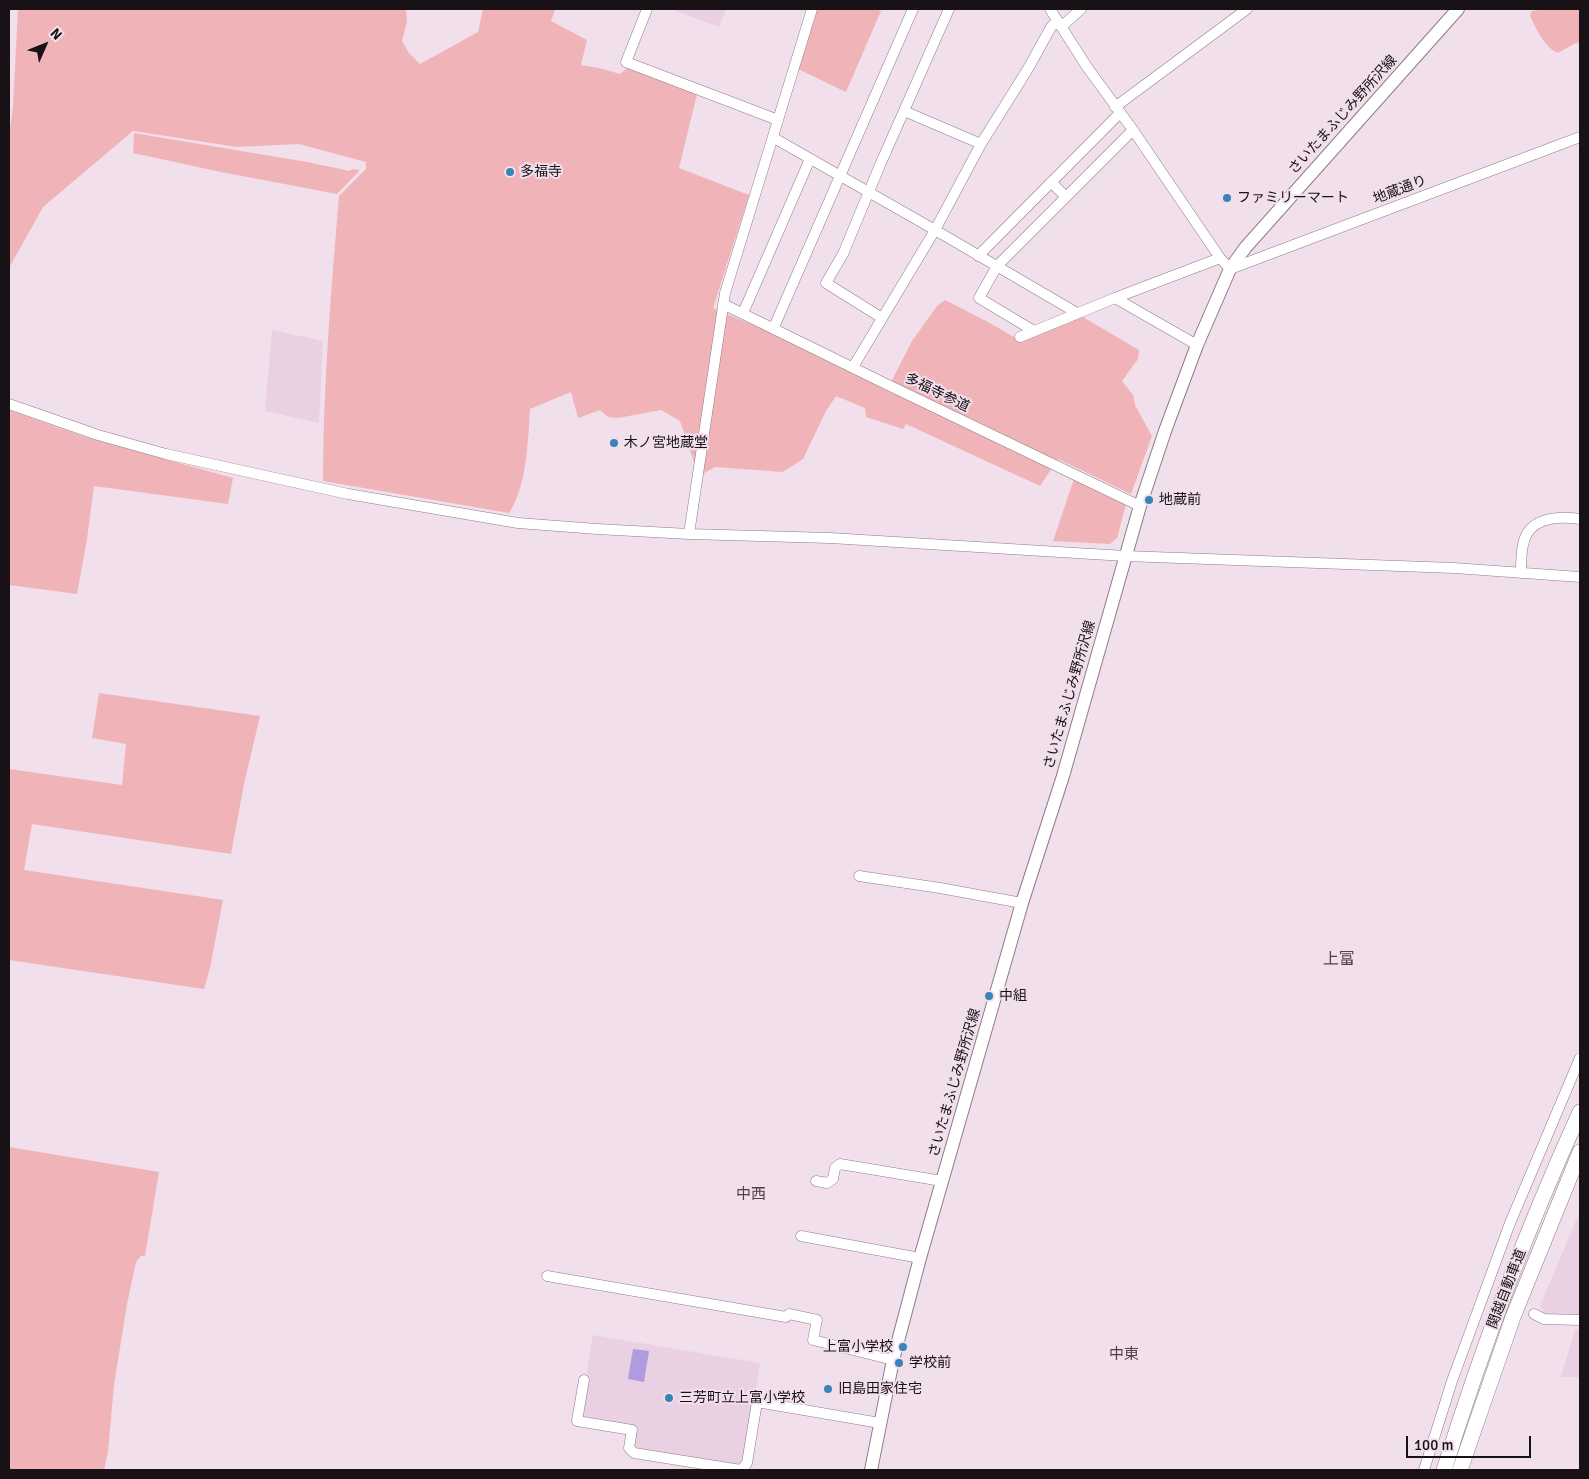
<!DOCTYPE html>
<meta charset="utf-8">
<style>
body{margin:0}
#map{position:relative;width:1589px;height:1479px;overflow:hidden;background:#f1dfec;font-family:Signika,sans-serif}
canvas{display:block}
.frame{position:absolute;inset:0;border:10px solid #181116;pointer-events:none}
.north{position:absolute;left:20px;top:20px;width:50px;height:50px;-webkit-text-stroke:4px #f1dfec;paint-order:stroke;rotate:46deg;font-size:14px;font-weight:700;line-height:20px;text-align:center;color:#181116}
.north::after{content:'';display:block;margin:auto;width:18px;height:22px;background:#181116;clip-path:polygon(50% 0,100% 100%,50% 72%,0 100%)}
.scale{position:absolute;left:1406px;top:1436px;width:125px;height:22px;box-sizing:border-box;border:2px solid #181116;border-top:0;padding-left:6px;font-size:15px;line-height:18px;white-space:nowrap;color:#181116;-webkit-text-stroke:4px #f1dfec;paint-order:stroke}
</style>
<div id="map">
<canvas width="1589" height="1479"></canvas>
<div class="frame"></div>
<div class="north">N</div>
<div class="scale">100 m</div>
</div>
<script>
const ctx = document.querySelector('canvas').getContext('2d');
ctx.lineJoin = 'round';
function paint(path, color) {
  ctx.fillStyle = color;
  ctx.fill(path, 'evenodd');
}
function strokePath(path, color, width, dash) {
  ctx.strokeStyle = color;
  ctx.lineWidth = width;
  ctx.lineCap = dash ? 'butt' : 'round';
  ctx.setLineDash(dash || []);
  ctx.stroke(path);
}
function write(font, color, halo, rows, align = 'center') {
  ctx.font = font + ' Signika,"Noto Sans JP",sans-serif';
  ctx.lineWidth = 4;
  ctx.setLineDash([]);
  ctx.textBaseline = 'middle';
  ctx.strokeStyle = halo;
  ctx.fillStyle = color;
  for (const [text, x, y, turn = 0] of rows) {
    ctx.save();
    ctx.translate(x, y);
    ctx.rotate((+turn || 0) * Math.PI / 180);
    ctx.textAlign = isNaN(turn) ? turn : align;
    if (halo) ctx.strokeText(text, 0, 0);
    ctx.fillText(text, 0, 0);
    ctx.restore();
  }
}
paint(new Path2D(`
 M671,9h55l-7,18z
 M272,330l51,11 -4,82 -54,-12z
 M1580,1211v105l-34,-1 -6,-9z
 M1575,1329h5v48h-19z
 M593,1335l167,28 -15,99 -6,5 -105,-17v-23l-51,-8 -3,-3z`), '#e9d0e2');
paint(new Path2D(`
 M18,9h388l1,13 -5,19 7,12 11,11 58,-32 5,-23h72l-4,12 36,19 -6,25 18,3 21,6 7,-6 70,26 -18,74 70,27 -36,113 89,38 85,44 25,-49 25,-35 8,-6 43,22 33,19 62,-24 56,33 -1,9 -16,22 11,14 2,10 17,31 -21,58 -73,-35 -18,27 -134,-62 -3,5 -37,-12 -1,-9 -29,-12 -10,15 -23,48 -20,13 -68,-5 -16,9 -19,-55 -19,-11 -43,8 -10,-1 -8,-7 -22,8 -7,-26 -41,17c-2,32 -3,77 -21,104l-186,-32c0,-95 8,-190 16,-285l27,-27v-7l-67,-18 -62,3 -104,-16 -90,76 -34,61v-132l4,-29z
 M817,9h58l6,2 -35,81 -48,-23z
 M1544,9l36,1v32l-6,2 -16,9c-14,-6 -22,-24 -28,-38l2,-4z
 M134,133l173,29 43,9 2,-2 8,1 -23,24 -116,-22 -88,-19z
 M9,410l76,27 148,41 -5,26 -134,-18 -7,53 -10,55 -68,-9z
 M1074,479l52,25 -9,34 -7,6 -57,-3z
 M99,693l161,23 -16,68 -13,70 -199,-30 -8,46 199,30 -13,68 -6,21 -195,-29v-191l113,16 4,-41 -34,-6z
 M9,1147l150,25 -14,84h-4l-5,6 -9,42 -13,81 -6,67 -4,18h-95z`), '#f0b4b8');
paint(new Path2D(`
 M633,1349l16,2 -5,31 -16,-3z`), '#b19be0');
const minor = new Path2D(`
 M647,9l-21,53 152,58
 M1050,9l37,58 46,63 87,128 10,11 350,-132
 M1061,27l20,-18
 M1115,107l132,-98
 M904,111l77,33
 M774,138l161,92 142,83
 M1051,182l15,15
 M978,256l142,-143
 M1115,298l82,47
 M723,304l161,79 256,123
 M743,313l67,-154
 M882,318l-56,-35 17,-29 37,-89 69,-156
 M774,327l139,-318
 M1034,331l-55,-33 18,-32 136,-136
 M1020,337l95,-39 105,-40
 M853,367l82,-137 46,-86 48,-77 22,-40 6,-6
 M9,404l89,31 68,19 182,40 170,29 79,6 92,5 141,4 295,18 329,12 126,9
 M689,534l36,-241 87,-284
 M1521,573c0,-9 0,-19 2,-28 5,-28 35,-29 57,-26
 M859,876l81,12 82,15
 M816,1181l11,2 6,-4 2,-11 5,-4 102,17
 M801,1236l119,22
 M547,1276l239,41 3,-3 28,6 -4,20 80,20
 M1534,1314l10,5 36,1
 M584,1380l-7,41 55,9 -3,18 5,5 107,17 6,-7 10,-61 123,21
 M1424,1470l28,-89 58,-158 70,-165`);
const major = new Path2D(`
 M871,1470l22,-110 27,-102 102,-355 41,-127 77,-270 25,-75 32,-86 33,-76 15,-21 213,-239`);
const highway = new Path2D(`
 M1444,1470c38,-122 83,-242 136,-358
 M1460,1470l53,-153 67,-165`);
strokePath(minor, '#8c7c88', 11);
strokePath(major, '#8c7c88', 14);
strokePath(highway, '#8c7c88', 16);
strokePath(minor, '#fff', 10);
strokePath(major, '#fff', 12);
strokePath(highway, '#fff', 15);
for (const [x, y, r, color] of [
 [510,172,5,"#3983b7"],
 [1227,198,5,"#3983b7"],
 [614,443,5,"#3983b7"],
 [1149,500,5,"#3983b7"],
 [989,996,5,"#3983b7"],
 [903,1347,5,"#3983b7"],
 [899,1363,5,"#3983b7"],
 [828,1389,5,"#3983b7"],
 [669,1398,5,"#3983b7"]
]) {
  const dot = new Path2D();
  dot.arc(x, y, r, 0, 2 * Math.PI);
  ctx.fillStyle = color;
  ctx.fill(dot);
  strokePath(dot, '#f1dfec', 2);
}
write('14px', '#181116', '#f1dfec', [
 ["さいたまふじみ野所沢線",1343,115,-48],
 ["地蔵通り",1400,190,-21],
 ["多福寺参道",937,393,26],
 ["さいたまふじみ野所沢線",1070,695,-74],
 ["さいたまふじみ野所沢線",955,1083,-74],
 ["関越自動車道",1507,1289,-69]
]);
write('14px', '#181116', '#f1dfec', [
 ["多福寺",520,172],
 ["ファミリーマート",1237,198],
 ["木ノ宮地蔵堂",624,443],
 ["地蔵前",1159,500],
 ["中組",999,996],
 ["上富小学校",893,1347,"right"],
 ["学校前",909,1363],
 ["旧島田家住宅",838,1389],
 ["三芳町立上富小学校",679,1398]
], 'left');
write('15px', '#4f414b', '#f1dfec', [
 ["中西",751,1195],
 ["中東",1124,1355]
]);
write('16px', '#4f414b', '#f1dfec', [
 ["上富",1339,960]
]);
</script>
